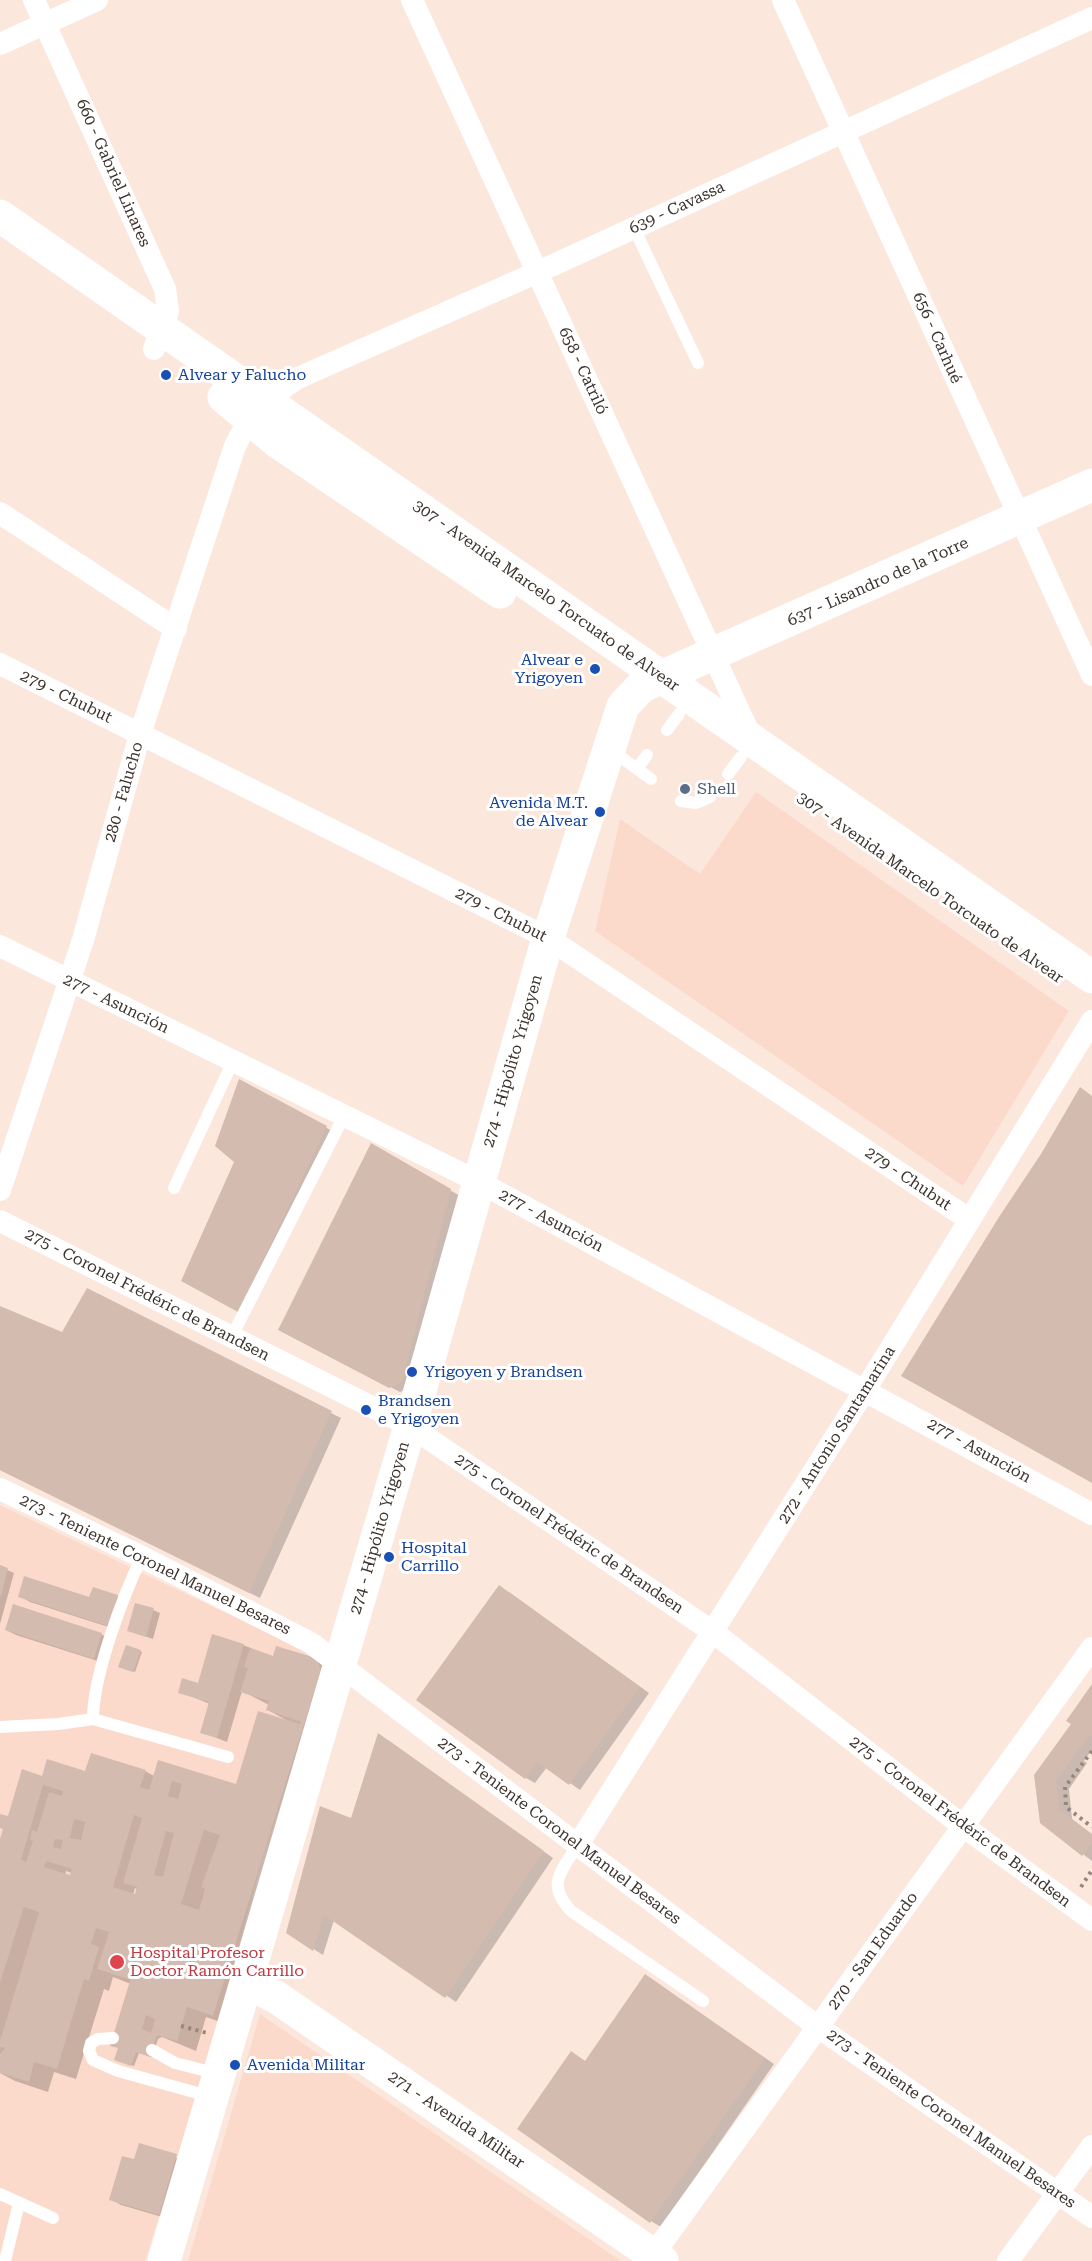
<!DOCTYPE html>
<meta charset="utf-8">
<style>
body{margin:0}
canvas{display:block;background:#fce7dd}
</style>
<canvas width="1092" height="2261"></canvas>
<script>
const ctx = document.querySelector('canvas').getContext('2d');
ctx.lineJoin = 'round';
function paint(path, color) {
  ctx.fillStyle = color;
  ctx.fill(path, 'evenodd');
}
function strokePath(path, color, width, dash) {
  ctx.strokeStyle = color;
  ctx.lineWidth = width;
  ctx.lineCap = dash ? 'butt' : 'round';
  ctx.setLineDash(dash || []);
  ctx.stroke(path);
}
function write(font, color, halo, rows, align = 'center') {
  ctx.font = font + ' "Roboto Serif",serif';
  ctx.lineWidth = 6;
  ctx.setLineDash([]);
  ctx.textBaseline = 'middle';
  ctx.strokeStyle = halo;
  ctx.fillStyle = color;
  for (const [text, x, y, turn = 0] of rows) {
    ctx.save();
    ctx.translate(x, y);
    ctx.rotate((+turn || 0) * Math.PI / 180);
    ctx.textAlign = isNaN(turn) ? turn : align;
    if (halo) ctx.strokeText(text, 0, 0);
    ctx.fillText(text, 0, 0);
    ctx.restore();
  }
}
paint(new Path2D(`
 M756,792l313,219 -106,175 -368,-255 25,-112 80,55z
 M0,1505l320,153 4,11 -62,192 -55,202 -62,198h-145z
 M260,2014l361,247h-433z`), '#fcdacb');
paint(new Path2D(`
 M240,1081l96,52 -88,184 -65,-36 53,-120z
 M372,1145l88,51 -49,192 -11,4 -110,-57z
 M0,1307l63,27 268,79 10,5 -81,180 -260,-128z
 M0,1567l14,6 -14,51z
 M509,1592l140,101 -69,97 -33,-23 -12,16 -9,-5z
 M20,1596l70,3 27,-3 10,6 -9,28 -88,-28z
 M153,1610l7,3 -7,26 -24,-8z
 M6,1630l95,4 10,6 -7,23 -88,-28z
 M243,1645l31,12 41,3 20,11 -103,355 -26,-9 -10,34 -34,-14 -4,2 -6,18 -13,-4 -5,13 -16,-5 13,-77 -18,-7 -4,14 -5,-2 -28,90 -22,-7 -6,20 -33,-11 -15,-8v-16l4,-2 -4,-1v-209l4,-15 -4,-3v-11l9,2 34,-40 102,-7 9,5 83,10 49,-66 -18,-10 1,-5 -27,-14 -15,51 -26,-10 9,-28 -30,-12 19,-7zM66,1871l6,2 -1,4 -6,-2zM135,1888l3,2 -2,6 -3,-1z
 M140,1651l2,1 -7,20 -13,-4z
 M1092,1687v63l-8,11 3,2 -18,26 3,30 20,15v27l-51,-39 32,-99z
 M388,1740l165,118 -97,144 -122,-82 -11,35 -35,-22 64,-113z
 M646,1976l128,88 -113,163 -10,-6 -65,-159z
 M140,2145l46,16 -17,58 -48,-14 -10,-6 24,-38z`), '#0003');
paint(new Path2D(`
 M239,1079l88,47 -89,186 -57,-31 53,-119 -19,-16z
 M1080,1087l12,9v387l-191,-107 98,-159 42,-63z
 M371,1143l80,46 -49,193 -13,6 -111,-58z
 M87,1288l245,123 -83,182 -249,-123v-164l62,26z
 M0,1565l8,3 -7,28h-1z
 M24,1576l65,21 4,-10 25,8 -10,31 -90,-29z
 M499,1585l141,102 -71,98 -32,-23 -12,17 -109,-79z
 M135,1603l19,5 -8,29 -19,-6z
 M13,1604l89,29 -8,26 -89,-29z
 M212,1634l32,10 -27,94 -17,-5 9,-31 -31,-9 4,-15 16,5z
 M126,1645l15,5 -8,22 -15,-5z
 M276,1646l40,12 5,12 -108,346 -26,-9 -10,34 -20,-6 -7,22 -14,-5 -5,14 -17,-6 4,-12 -8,-2 31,-101h-3l-10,34 -31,-10 12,-37 -13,-4 -5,16 8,3 -10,34 -5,-2 -27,90 -23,-7 -5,20 -29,-9v-18l5,-7 -5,-1v-6l39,-129 -15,-5 -24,76v-144l3,-10 -3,-1v-14l8,2 14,-47 20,7 5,-17 38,12 6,-18 55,17 -6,17 9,3 9,-30 78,24 22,-73 42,13 1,-2 -35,-12 3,-9 -29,-9 8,-24 -4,-1 6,-19 23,8zM172,1781l10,3 -4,15 -10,-3zM43,1785l20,6 -1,5 -13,-4 -12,40 -5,-2 -2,10 3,1 -7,21 -5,-2zM134,1815l8,3 -19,65 14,4 -2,7 -22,-7zM74,1819l11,3 -4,18 -11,-2zM204,1830l16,5 -19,52 4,2 -6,21 -18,-6zM166,1831l8,2 -11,44 -9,-2zM55,1839l8,1 -2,9 -8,-2zM46,1861l26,8 -2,6 -26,-8zM161,1965l8,2 -3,13 -8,-3zM146,2015l9,4 -4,14 -9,-4z
 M1092,1684v52l-2,-1 -34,46 3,28 33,26v8l-10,13 -42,-33 -6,-48 37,-51 -5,-3z
 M378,1733l166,118 -99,147 -121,-83 -11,36 -27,-18 34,-127 31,12z
 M645,1974l120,84 -115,165 -133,-94 54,-78 14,10z
 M139,2143l38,11 -18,61 -50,-15 13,-44 12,3z`), '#d4bbaf');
strokePath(new Path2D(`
 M1092,1751l-27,36 1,20 26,20
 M1081,1887l11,-17
 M181,2026l26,7`), '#95867f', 4, [3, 4.5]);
strokePath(new Path2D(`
 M634,228l64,135
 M667,730l12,-16
 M611,750l40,29
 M637,769l10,-14
 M728,774l13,-17
 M681,801l15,2 14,-6
 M174,1188l59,-127
 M231,1338l113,-222
 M93,1719c0,-43 30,-124 49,-162
 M0,1727l58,-3 35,-5 135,38
 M577,1846c-16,26 -31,38 -6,65l132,90
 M113,2038l-15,1 -7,4 -2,8 4,9 25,11 94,26
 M152,2050l23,13 44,11
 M0,2194l53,24
 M5,2261l14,-58`), '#fff', 12);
strokePath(new Path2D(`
 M34,0l131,289 3,22 -14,38
 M412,0l339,737
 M783,0l309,675
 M0,44l97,-44
 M0,513l176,116
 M0,664l548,274 422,282
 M0,946l479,236 613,332
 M0,1190l83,-250 57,-206 95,-288c14,-30 35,-51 63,-68l240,-106 554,-254
 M0,1221l410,205 303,206 250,194 129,94
 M0,1489l142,68 169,86 507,384 274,190
 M577,1846l288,-456 227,-369
 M653,2255l439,-607
 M1008,2261l84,-115`), '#fff', 22);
strokePath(new Path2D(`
 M247,1983l29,14 386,264
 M164,2261l246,-835 138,-488 75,-232 18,-19 22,-11 429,-191`), '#fff', 33);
strokePath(new Path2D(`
 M0,216l1092,761
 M224,397l54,45 222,150`), '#fff', 33);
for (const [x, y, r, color] of [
 [166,375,6,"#1a4fb4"],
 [595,669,6,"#1a4fb4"],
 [685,789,6,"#5c6f8a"],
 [600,812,6,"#1a4fb4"],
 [412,1372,6,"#1a4fb4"],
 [366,1410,6,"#1a4fb4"],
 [389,1557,6,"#1a4fb4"],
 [117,1962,8,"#e0444e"],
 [235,2065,6,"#1a4fb4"]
]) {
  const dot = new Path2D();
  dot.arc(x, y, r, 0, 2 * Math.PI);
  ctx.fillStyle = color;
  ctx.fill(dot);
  strokePath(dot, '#fff', 2);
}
write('16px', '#3e342f', '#fff', [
 ["660 - Gabriel Linares",113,173,66],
 ["639 - Cavassa",677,208,-25],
 ["656 - Carhué",937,338,66],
 ["658 - Catriló",583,371,65],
 ["637 - Lisandro de la Torre",878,582,-24],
 ["307 - Avenida Marcelo Torcuato de Alvear",546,596,35],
 ["279 - Chubut",66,697,26],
 ["280 - Falucho",124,792,-74],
 ["307 - Avenida Marcelo Torcuato de Alvear",930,888,35],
 ["279 - Chubut",501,915,27],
 ["277 - Asunción",116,1004,26],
 ["274 - Hipólito Yrigoyen",513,1061,-74],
 ["279 - Chubut",908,1179,34],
 ["277 - Asunción",551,1221,28],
 ["275 - Coronel Frédéric de Brandsen",147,1295,27],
 ["272 - Antonio Santamarina",837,1435,-58],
 ["277 - Asunción",979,1451,29],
 ["274 - Hipólito Yrigoyen",380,1528,-74],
 ["275 - Coronel Frédéric de Brandsen",569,1534,34],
 ["273 - Teniente Coronel Manuel Besares",155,1565,26],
 ["275 - Coronel Frédéric de Brandsen",960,1822,37],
 ["273 - Teniente Coronel Manuel Besares",559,1831,37],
 ["270 - San Eduardo",873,1951,-54],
 ["273 - Teniente Coronel Manuel Besares",951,2119,35],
 ["271 - Avenida Militar",456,2120,34]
]);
write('16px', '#164399', '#fff', [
 ["Alvear y Falucho",178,375],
 ["Alvear e",583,660,"right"],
 ["Yrigoyen",583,678,"right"],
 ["Avenida M.T.",588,803,"right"],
 ["de Alvear",588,821,"right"],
 ["Yrigoyen y Brandsen",424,1372],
 ["Brandsen",378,1401],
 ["e Yrigoyen",378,1419],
 ["Hospital",401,1548],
 ["Carrillo",401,1566],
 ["Avenida Militar",247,2065]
], 'left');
write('16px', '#4e5e75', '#fff', [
 ["Shell",697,789]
], 'left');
write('16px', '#be3a42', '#fff', [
 ["Hospital Profesor",130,1953],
 ["Doctor Ramón Carrillo",130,1971]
], 'left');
</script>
